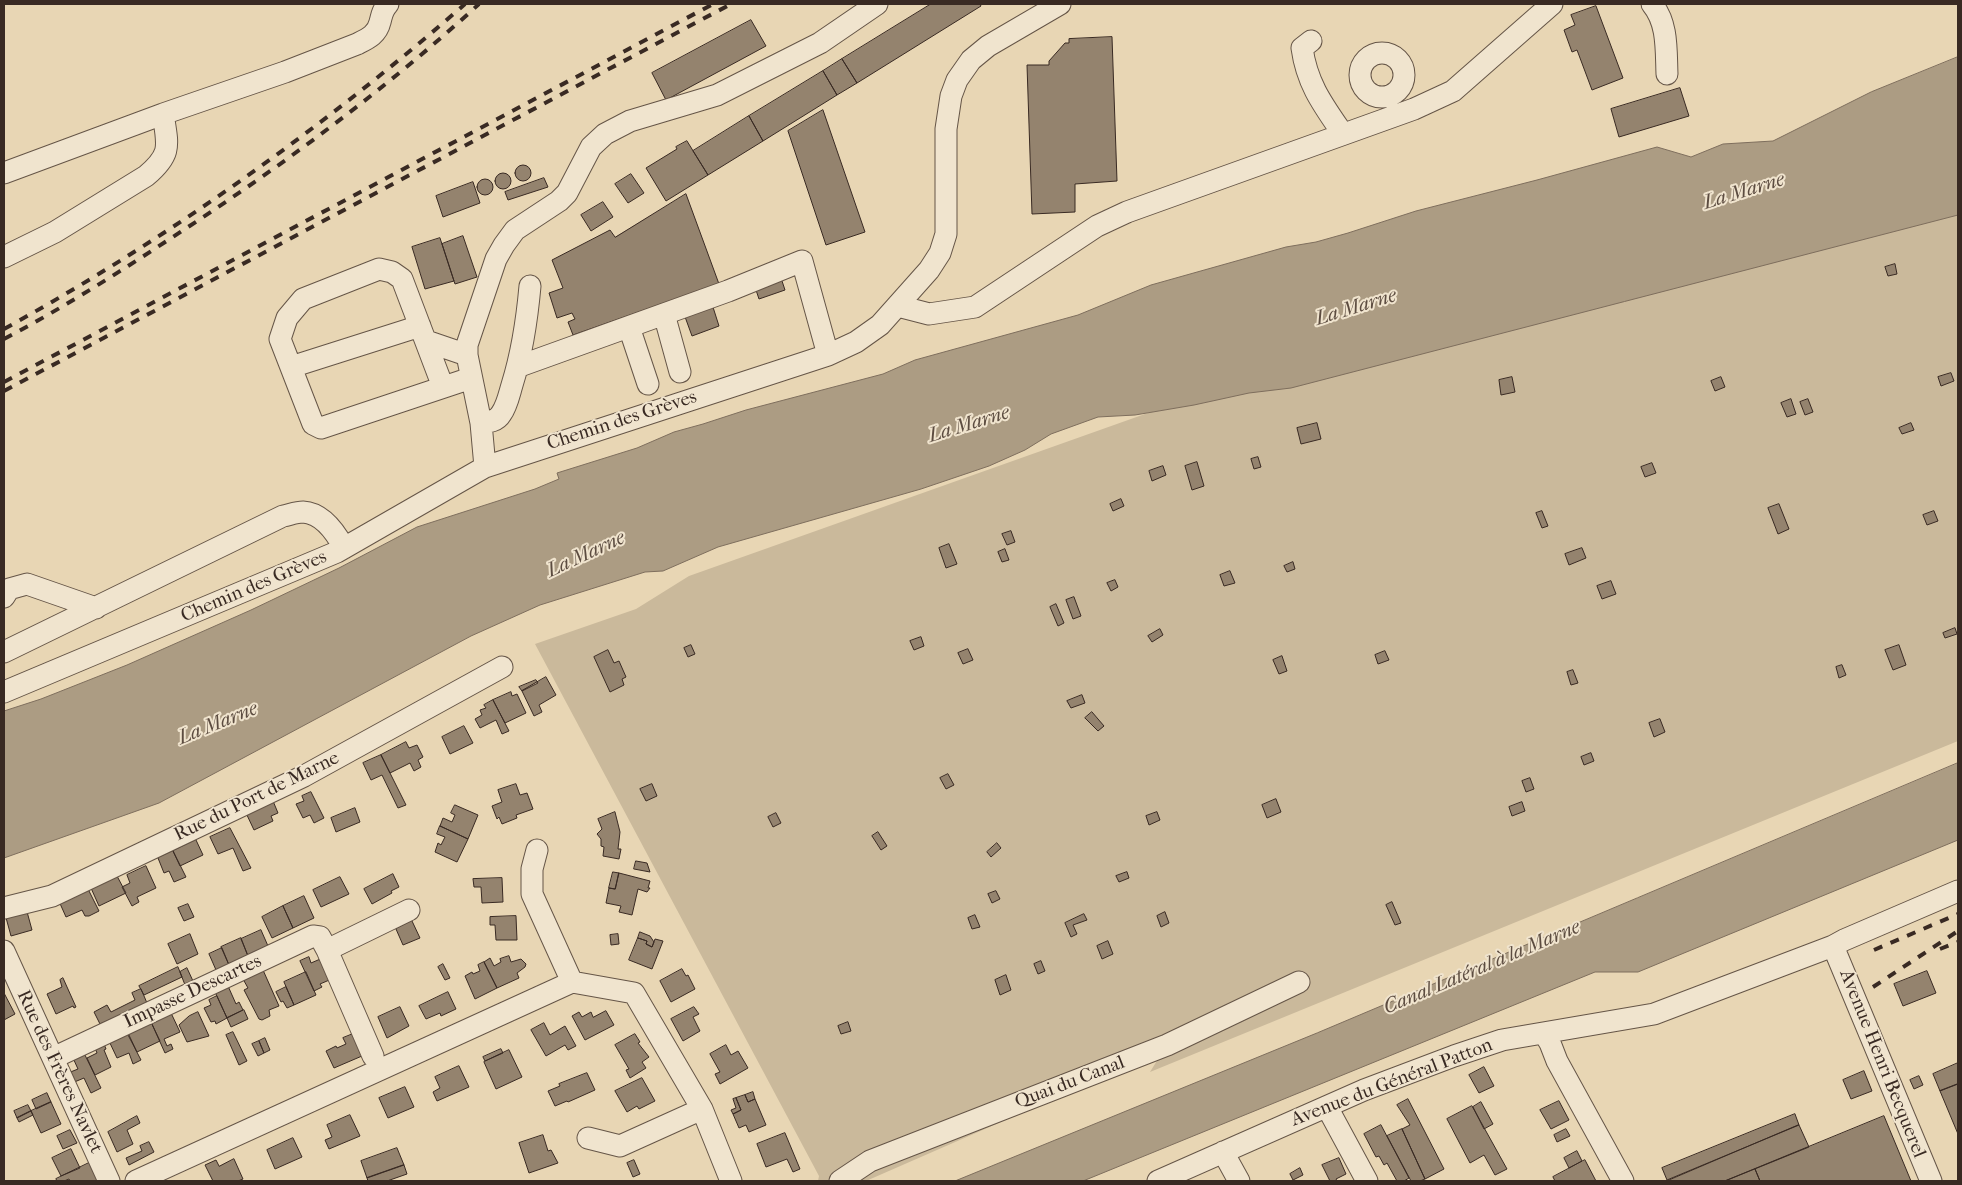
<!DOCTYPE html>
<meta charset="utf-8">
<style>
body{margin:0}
#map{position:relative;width:1962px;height:1185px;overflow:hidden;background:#e8d6b4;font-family:"IM FELL French Canon",serif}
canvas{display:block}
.frame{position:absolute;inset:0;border:5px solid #392a23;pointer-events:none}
</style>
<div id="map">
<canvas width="1962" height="1185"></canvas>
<div class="frame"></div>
</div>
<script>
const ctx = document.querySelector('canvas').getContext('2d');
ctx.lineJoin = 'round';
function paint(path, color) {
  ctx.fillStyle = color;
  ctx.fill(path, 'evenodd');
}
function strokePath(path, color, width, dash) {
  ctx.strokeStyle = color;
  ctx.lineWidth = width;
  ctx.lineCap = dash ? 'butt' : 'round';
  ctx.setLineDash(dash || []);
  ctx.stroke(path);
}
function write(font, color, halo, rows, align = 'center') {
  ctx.font = font + ' "IM FELL French Canon",serif';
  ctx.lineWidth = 4;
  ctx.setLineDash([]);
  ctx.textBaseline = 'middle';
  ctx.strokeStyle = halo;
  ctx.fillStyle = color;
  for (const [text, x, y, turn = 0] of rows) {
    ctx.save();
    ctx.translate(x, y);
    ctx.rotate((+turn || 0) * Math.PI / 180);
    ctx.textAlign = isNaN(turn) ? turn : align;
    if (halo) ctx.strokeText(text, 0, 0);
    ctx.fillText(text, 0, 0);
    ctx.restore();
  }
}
paint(new Path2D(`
 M1958,212v529l-808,331 16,-26 -101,48 -199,87h-48l1,-5 -284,-532 101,-35 53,-33 501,-178z`), '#cab99b');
const water = new Path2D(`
 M1958,57v158l-667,173 -42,5 -55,12 -59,10 -37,2 -47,17 -26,16 -36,16 -68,23 -203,58 -55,24 -18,1 -105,33 -69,31 -312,167 -155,55v-147l37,-12 86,-34 124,-55 88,-42 78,-41 118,-38 24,-10 -2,-6 80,-25 37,-16 29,-8 43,-14 137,-36 32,-14 163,-45 73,-30 135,-38 30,-5 32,-9 68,-22 121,-31 120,-33 34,10 32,-13 50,-3 98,-49z
 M1958,763v77l-320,132h-43l-512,209h-128l362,-148z`);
paint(water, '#ac9c83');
strokePath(water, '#7e6e5d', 1);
const building = new Path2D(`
 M931,4h49l1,2 -124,77 -15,-24z
 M1596,6l27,72 -31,12 -15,-40 -5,2 -8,-22 11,-5 -4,-10z
 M751,20l15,26 -100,54 -14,-27z
 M1112,37l5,144 -42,3v28l-43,2 -5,-149h22v-4l16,-18h4v-4z
 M842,59l15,24 -20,12 -14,-24z
 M823,71l14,24 -74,46 -14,-25z
 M1680,88l9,28 -70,21 -8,-28z
 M823,110l42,122 -39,13 -38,-114z
 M749,116l14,25 -55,34 -15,-24z
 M687,141l21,34 -42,26 -20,-33 31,-19 -1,-2z
 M515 173a8 8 0 1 1 16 0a8 8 0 1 1-16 0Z
 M495 181a8 8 0 1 1 16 0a8 8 0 1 1-16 0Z
 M631,174l13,19 -16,10 -13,-19z
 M544,178l4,9 -40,13 -3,-8z
 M477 187a8 8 0 1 1 16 0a8 8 0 1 1-16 0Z
 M473,182l7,21 -37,14 -7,-21z
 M686,194l33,90 -146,51 -5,-13 7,-3 -3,-6 -15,5 -8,-25 14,-5 -11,-28 58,-30 5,7z
 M603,202l10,15 -22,14 -10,-16z
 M463,236l14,41 -22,7 -13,-40z
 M440,238l14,43 -29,8 -13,-42z
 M1895,264l2,10 -9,2 -3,-9z
 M781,278l4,12 -26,9 -4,-12z
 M712,304l7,22 -27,10 -8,-22z
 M1951,373l3,8 -13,5 -3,-9z
 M1512,377l3,15 -14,3 -2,-15z
 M1721,377l4,10 -10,4 -4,-10z
 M1791,399l5,15 -9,3 -6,-14z
 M1808,399l5,13 -8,3 -5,-13z
 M1317,423l4,16 -20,5 -4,-16z
 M1911,423l3,7 -12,4 -3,-6z
 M1258,457l3,10 -7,2 -3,-10z
 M1197,462l7,24 -12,4 -7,-24z
 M1652,463l4,10 -11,4 -4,-10z
 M1163,466l3,9 -14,6 -3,-10z
 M1121,499l3,7 -11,5 -3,-7z
 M1779,504l10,25 -11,5 -10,-26z
 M1542,511l6,15 -6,2 -6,-15z
 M1934,511l4,10 -11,4 -4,-10z
 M1011,531l4,11 -8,3 -5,-11z
 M949,544l8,20 -11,4 -7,-20z
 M1582,548l4,10 -17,7 -4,-11z
 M1005,549l4,11 -7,2 -4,-10z
 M1293,562l2,7 -8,3 -3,-6z
 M1230,571l5,12 -11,3 -4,-11z
 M1115,580l3,7 -7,4 -4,-8z
 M1611,581l5,13 -14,5 -5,-13z
 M1074,597l7,19 -8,3 -7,-19z
 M1056,604l8,19 -6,3 -8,-19z
 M1955,628l2,6 -12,4 -2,-5z
 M1160,629l3,6 -11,7 -4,-6z
 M921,637l3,9 -10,4 -4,-9z
 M691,645l4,9 -7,3 -4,-9z
 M1899,645l7,20 -13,5 -8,-20z
 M968,649l5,11 -10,4 -5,-11z
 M608,650l6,13 5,-2 7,16 -4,2 2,6 -14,7 -16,-35z
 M1385,651l4,9 -11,4 -3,-9z
 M1282,656l5,15 -8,3 -6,-14z
 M1842,665l4,10 -7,3 -3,-11z
 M1573,670l5,13 -7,2 -4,-13z
 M546,677l10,18 -17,10 3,7 -8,4 -12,-25z
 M536,680l2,3 -16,8 -3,-4z
 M511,692l1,4 5,-2 9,19 -21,10 -12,-23z
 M1082,695l3,8 -14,5 -4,-7z
 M493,700l16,31 -7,3 -6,-14 -16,8 -5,-9 7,-4 -2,-5 6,-2 -2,-3z
 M1092,712l12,14 -6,5 -13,-13z
 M1660,719l5,13 -11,5 -5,-14z
 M464,726l9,17 -23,11 -8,-17z
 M406,742l3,6 8,-3 6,12 -5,3 3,7 -7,4 -4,-8 -20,10 -9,-18z
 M1591,753l3,8 -10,4 -3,-8z
 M381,755l25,50 -8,3 -16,-33 -11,5 -8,-17z
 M948,774l6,11 -8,4 -6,-11z
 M1530,778l4,11 -8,3 -4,-11z
 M516,784l4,11 7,-2 6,16 -17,6 1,3 -15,6 -3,-7 -2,2 -5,-13 10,-4 -4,-12z
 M652,784l5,12 -11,5 -6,-12z
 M311,792l13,26 -10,5 -4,-8 -7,3 -7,-14 8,-3 -2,-5z
 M1276,799l5,13 -14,6 -5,-13z
 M273,801l5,12 -7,3 2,5 -19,9 -8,-17z
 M1522,802l3,9 -13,5 -3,-9z
 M455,805l23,10 -10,24 -28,-13 3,-8 9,4 3,-7 -4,-2z
 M355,808l5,14 -24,10 -5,-14z
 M615,812l5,20 -2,17h3l-2,10 -16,-3 1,-9 -3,-1v-7l-4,-5 5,-5 -4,-10z
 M1157,812l3,8 -11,5 -3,-9z
 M776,813l5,10 -8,4 -5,-10z
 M440,826l28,13 -11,23 -22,-10 3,-9 3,2 4,-8 -8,-3z
 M230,828l21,40 -8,3 -10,-23 -15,6 -8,-17z
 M878,832l9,14 -6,4 -9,-14z
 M196,840l7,15 -23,11 -7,-15z
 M997,843l4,5 -10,9 -4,-5z
 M173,851l13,26 -12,5 -5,-11 -5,2 -6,-15z
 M636,861l11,2 3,9 -16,-3z
 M146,866l10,22 -19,9 2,5 -7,4 -10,-19 8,-4 -3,-8z
 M613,872l6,1 -4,16 -6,-1z
 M1127,872l2,6 -10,4 -3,-6z
 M619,873l31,8 -2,7h2l-3,4 -9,-3 -6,26 -13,-3 2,-6 -15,-3 3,-15 6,1z
 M393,874l6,13 -8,4 1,2 -20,11 -8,-15z
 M117,876l9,17 -27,13 -8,-18z
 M340,877l9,17 -28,13 -8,-17z
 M502,878l1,24 -21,1 -1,-16h-7l-1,-8z
 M86,885l13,26 -10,5h-4l-3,-6 -16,7 -8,-18z
 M996,891l4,8 -8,4 -4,-9z
 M304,896l10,22 -21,10 -10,-22z
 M1392,902l9,21 -6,2 -9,-20z
 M188,904l6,13 -10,4 -6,-13z
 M283,906l10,22 -21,10 -10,-21z
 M26,908l6,22 -21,6 -6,-22z
 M1165,912l4,11 -8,4 -4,-11z
 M1084,914l3,6 -14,5 4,9 -6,3 -6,-14z
 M975,915l5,12 -8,2 -4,-11z
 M516,916l1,24h-21l-1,-15h-5v-8z
 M412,921l8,17 -17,7 -7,-16z
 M261,930l7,16 -20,10 -7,-17z
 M640,932l10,4 4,6 -2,5 -6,-3 1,-3 -9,-3z
 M190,934l8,20 -21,10 -9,-20z
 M618,934l1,10 -8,1 -1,-10z
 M241,938l7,18 -19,9 -8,-18z
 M638,938l9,3 -1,3 6,3 3,-8 8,2 -11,28 -23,-9z
 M1108,941l5,13 -11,5 -5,-13z
 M222,948l7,17 -13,5 -7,-16z
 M509,956l2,6 10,-3 5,5 -1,3 -8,6 2,5 -22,10 -13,-26 6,-4 4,8 7,-4 -1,-3z
 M309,957l2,6 14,-6 9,21 -14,6 2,3 -8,4 -14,-30z
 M1041,961l4,10 -7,3 -4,-10z
 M484,962l13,26 -22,11 -10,-23 7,-4 1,2 7,-3 -2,-6z
 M443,964l7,14 -5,2 -7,-13z
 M178,967l4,10 -38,18 -5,-9z
 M187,968l6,13 -8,4 -5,-13z
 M682,969l4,7 2,-1 7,14 -24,13 -11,-21z
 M263,970l16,36 -10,4 1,6 -8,4 -3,-1 -15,-29 4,-2 -5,-9z
 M1927,971l9,22 -33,13 -9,-22z
 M306,972l10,23 -22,10 -10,-23z
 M1006,975l5,15 -11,5 -5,-15z
 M63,978l13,29 -2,1 -1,-2 -17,8 -9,-20 15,-7 -2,-7z
 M228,986l8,18 3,-2 4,8 -16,8 -12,-26z
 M286,987l8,18 -7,3 -4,-7 -2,1 -5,-10z
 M141,989l6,14 -47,21 -6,-12 13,-7 4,7 24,-12 -3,-7z
 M448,992l8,17 -15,7 -1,-3 -14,6 -7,-13z
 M4,993l11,21 -11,6z
 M217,996l10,22 -11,6 -1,-3 -4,1 -7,-14 7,-3 -2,-5z
 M400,1007l9,19 -22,12 -9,-21z
 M694,1007l5,7 -6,3 7,14 -17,10 -12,-22z
 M244,1010l4,9 -17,8 -4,-9z
 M606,1011l8,14 -29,15 -13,-24 7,-4 3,5 9,-5 2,5z
 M198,1012l11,24 -22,6 -8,-17 10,-9z
 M171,1013l9,19 -16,7 3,7 4,-2 2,5 -8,4 -14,-31z
 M151,1022l9,19 -23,11 -9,-19z
 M848,1022l3,9 -10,3 -3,-8z
 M544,1023l6,12 15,-9 11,20 -8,4 -3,-5 -19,11 -15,-26z
 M233,1032l14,29 -8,4 -13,-30z
 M127,1033l14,27 -8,4 -4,-11 -12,5 -8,-17z
 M353,1034l9,22 -28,12 -8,-17 10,-5 1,2 9,-4 -3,-6z
 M635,1034l5,8 -2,1 11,14 -7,5 4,6 -16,10 -4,-8 3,-1 -14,-24z
 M265,1038l5,12 -6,3 -5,-12z
 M259,1041l5,12 -6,3 -6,-12z
 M104,1044l2,5 -2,1 7,17 -16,8 -8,-17 10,-5 -2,-5z
 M726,1045l5,10 7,-4 10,17 -28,16 -5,-10 5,-2 -10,-18z
 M501,1049l2,4 -18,8 -2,-4z
 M509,1050l13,27 -26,12 -12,-27z
 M84,1053l17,35 -10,5 -7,-15 -12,5 -4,-10 10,-4 -5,-11z
 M1958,1063v21l-18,7 -7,-17z
 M459,1066l10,21 -32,14 -4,-9 7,-4 -5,-11z
 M1484,1067l10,19 -15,7 -10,-18z
 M1864,1071l8,20 -21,8 -8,-19z
 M587,1073l8,17 -27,12 -1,-1 -12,5 -7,-15 12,-5 -1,-2z
 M1919,1076l4,9 -9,4 -4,-9z
 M642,1078l13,23 -16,8 -2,-3 -10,6 -12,-21z
 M1958,1084v50l-18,-43z
 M405,1087l9,20 -26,11 -9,-20z
 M753,1092l2,7 -7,3 -3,-7z
 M47,1093l4,9 -15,7 -4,-9z
 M745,1095l3,7 7,-3 11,26 -17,7 -3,-7 -7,3 -6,-14 8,-4 -5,-12z
 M736,1098l5,12 -8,4 -2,-4 5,-2 -3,-9z
 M1408,1099l36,70 -19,10 -23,-50 8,-4 -13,-20z
 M1559,1101l10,19 -18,9 -11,-19z
 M51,1102l10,22 -20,9 -10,-22z
 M1481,1102l12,22 -9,5 -11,-22z
 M28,1105l3,6 -14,7 -3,-7z
 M1472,1106l35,63 -12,6 -11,-20 -14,8 -23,-44z
 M31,1111l2,4 -14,7 -2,-4z
 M1795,1114l4,11 -132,55 -5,-12z
 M350,1115l10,21 -31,13 -4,-9 7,-3 -5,-12z
 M137,1116l3,7 -13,7 6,14 -16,8 -9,-20z
 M1884,1116l27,65h-151l-5,-12z
 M1381,1125l28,53 -5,3h-7l-10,-18 -3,2 -5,-9 -3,1 -12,-23z
 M1799,1125l10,22 -84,34h-58z
 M1402,1129l23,50 -5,2h-9l-24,-45z
 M1566,1129l4,7 -13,6 -3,-7z
 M70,1130l7,13 -14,6 -6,-13z
 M785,1133l15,36 -7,3 -6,-13 -21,8 -9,-23z
 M543,1135l5,16 3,-1 7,13 -29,10 -10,-30z
 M293,1138l9,19 -27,12 -8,-19z
 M149,1142l5,10 -25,13 -3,-7 16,-7 -2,-5z
 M397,1148l7,17 -37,13 -6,-17z
 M71,1149l9,19 -19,8 -9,-18z
 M1577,1151l5,10 -13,7 -5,-10z
 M1339,1158l7,16 -10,5 1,2h-7l-8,-16z
 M234,1159l9,20 -5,2h-25l-8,-16 11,-5 3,6z
 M634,1160l6,14 -7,3 -6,-14z
 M1585,1160l11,21h-41l-2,-4z
 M93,1161l9,20h-32l-1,-2 -5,2h-7l-1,-2z
 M404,1165l3,9 -20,7h-19l-1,-3z
 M1300,1168l3,7 -10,5 -3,-6z
 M1755,1169l5,12h-35z`);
paint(building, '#94836e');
strokePath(building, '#392a23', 1);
const minor = new Path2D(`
 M1652,4c16,19 14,46 15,70
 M1311,41l-9,7c5,36 21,57 41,86
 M1360 75a22 22 0 1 1 44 0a22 22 0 1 1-44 0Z
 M4,173l159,-59 122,-42 72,-28c10,-5 20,-9 23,-22 2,-7 2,-12 8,-18
 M4,257l51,-25 91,-56c26,-22 22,-30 17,-62
 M898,306l31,8 46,-7 122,-81 30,-14 287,-103 39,-18 99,-87
 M664,314l16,58
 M629,327l19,57
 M426,341l41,14
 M291,367l129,-41
 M517,367l211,-76 74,-30 26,94
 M443,387l-41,-108 -10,-7 -13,-3 -76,30 -16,19 -7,21 33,85 8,4 150,-50
 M481,423c8,-1 16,-2 20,-9 6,-8 8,-19 11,-29 10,-32 15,-65 18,-99
 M485,467l-4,-44 -14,-68v-10l29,-86 8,-14 11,-15 44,-29 8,-8 24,-46 14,-13 25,-13 87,-26 103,-52 57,-39
 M4,597l5,-8 18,-5 69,24
 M4,652l279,-136c6,-1 13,-4 20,-4 19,1 33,21 41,36
 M4,692l333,-140 148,-85 343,-112 28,-13 24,-17 49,-55 11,-17 6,-19v-105l5,-33 6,-16 14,-20 17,-14 72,-42
 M537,850l-5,19v25l40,88 62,11 68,116 29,72
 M4,908l48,-12 252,-120 198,-109
 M1833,946l98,235
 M327,950l82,-40
 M4,951l105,230
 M1544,1033l6,10 7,18 66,120
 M53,1058l260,-122 7,1 7,13 46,106
 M1327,1107l40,74
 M588,1138l32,8 82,-37
 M1223,1152l16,29
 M136,1181l436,-199
 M840,1181l30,-20 297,-116 132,-63
 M1158,1181l206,-91 90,-34 48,-16 152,-26 179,-68 11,-6 114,-49`);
strokePath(minor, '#655547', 23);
strokePath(minor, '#f0e4ce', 21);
strokePath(new Path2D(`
 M4,329c165,-91 319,-201 461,-325
 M4,339c61,-32 120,-70 178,-108 104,-68 205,-143 297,-227
 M4,382l709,-378
 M4,391l727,-387
 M1940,949l18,-7
 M1874,950l84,-36
 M1873,987l85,-56`), '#392a23', 4, [9, 9]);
write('19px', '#392a23', '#f0e4ce', [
 ["Chemin des Grèves",622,421,-18],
 ["Chemin des Grèves",254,587,-23],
 ["Rue du Port de Marne",257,797,-26],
 ["Impasse Descartes",193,992,-25],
 ["Avenue Henri Becquerel",1882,1064,68],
 ["Rue des Frères Navlet",59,1072,65],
 ["Quai du Canal",1070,1083,-21],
 ["Avenue du Général Patton",1392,1083,-21]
]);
write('italic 20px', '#5c4c40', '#f0e4ce', [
 ["La Marne",1744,192,-17],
 ["La Marne",1356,308,-17],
 ["La Marne",969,425,-17],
 ["La Marne",586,555,-25],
 ["La Marne",218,724,-22],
 ["Canal Latéral à la Marne",1482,968,-23]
]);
</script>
